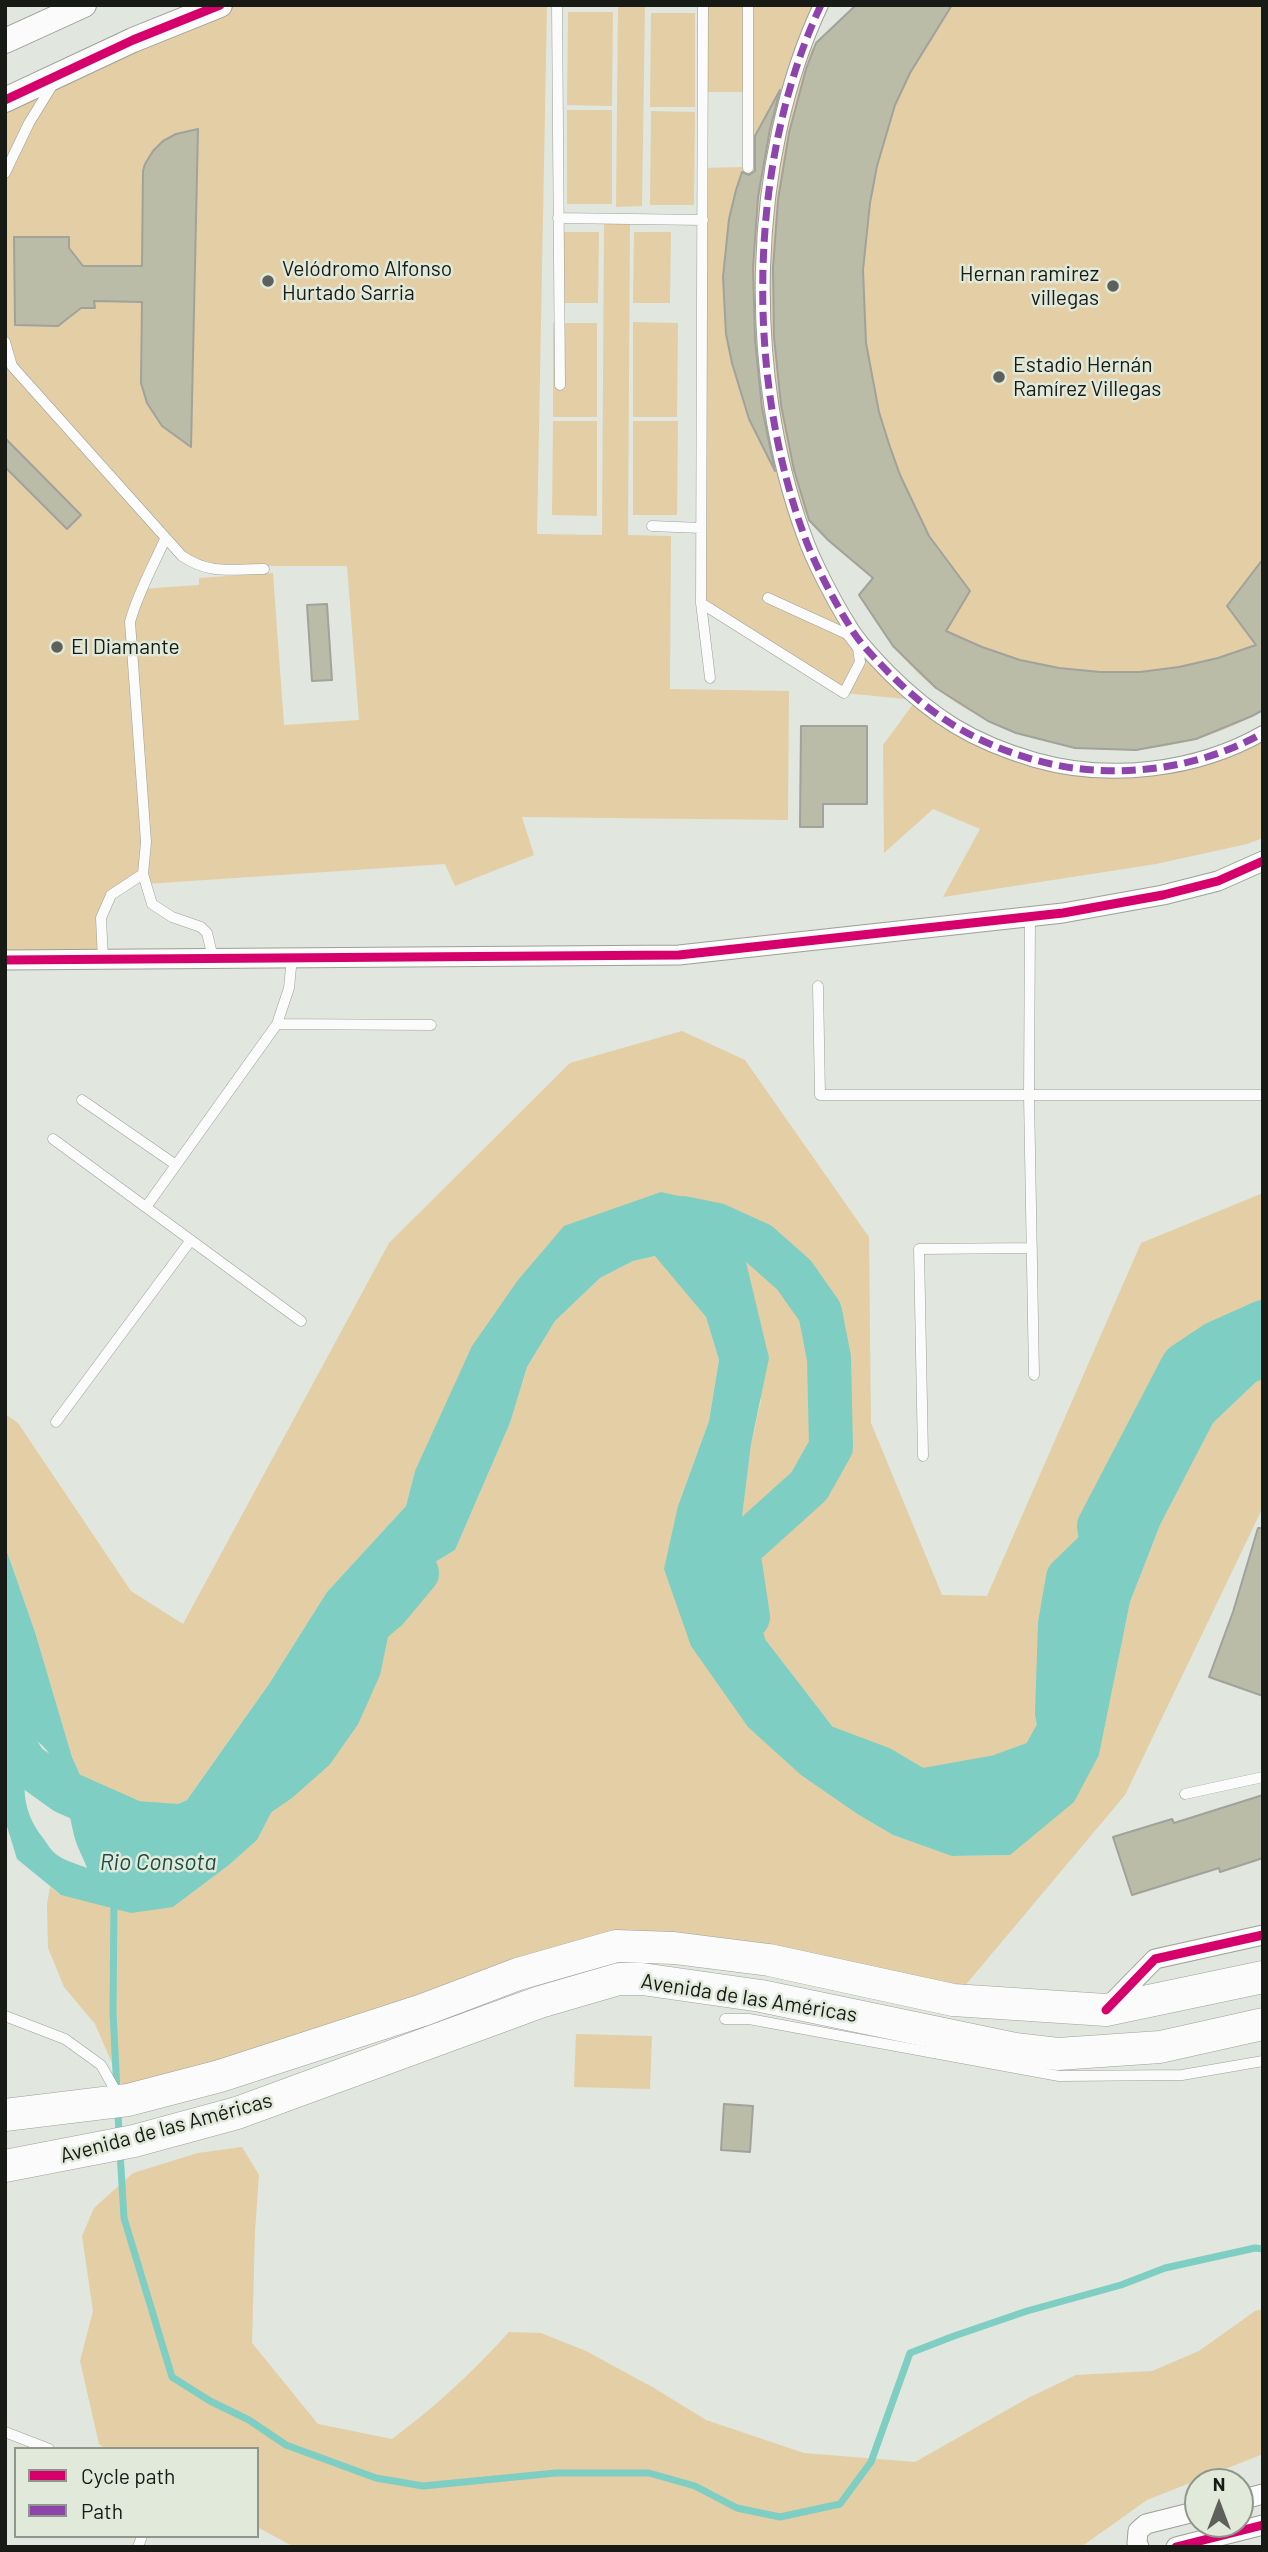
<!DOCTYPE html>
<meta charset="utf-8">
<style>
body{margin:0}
#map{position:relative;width:1268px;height:2552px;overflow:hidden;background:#e1e6de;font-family:Barlow,sans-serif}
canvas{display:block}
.frame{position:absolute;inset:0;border:7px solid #181a15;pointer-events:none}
.legend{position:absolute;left:14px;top:2447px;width:245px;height:91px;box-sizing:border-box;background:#e0e9da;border:2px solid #90968b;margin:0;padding:9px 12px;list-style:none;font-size:21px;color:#181a15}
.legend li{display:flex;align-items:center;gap:14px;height:35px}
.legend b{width:35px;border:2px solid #90968b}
.north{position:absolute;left:1184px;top:2468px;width:70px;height:70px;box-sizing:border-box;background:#e0e9da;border:2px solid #90968b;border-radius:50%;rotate:0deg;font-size:19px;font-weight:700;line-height:28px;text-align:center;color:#181a15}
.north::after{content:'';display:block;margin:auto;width:24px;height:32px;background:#5e615b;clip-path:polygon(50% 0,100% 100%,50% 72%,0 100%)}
</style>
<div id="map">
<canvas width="1268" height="2552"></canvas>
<div class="frame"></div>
<ul class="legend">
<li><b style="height:9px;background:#d6006c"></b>Cycle path</li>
<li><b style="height:9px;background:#8e44ad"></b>Path</li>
</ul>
<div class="north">N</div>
</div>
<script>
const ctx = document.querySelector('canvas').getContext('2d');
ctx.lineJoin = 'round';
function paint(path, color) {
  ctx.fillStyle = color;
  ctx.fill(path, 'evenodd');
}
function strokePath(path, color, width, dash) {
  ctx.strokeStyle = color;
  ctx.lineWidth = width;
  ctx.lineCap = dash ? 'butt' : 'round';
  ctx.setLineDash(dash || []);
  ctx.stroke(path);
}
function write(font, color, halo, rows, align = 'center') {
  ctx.font = font + ' Barlow,sans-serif';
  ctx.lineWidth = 5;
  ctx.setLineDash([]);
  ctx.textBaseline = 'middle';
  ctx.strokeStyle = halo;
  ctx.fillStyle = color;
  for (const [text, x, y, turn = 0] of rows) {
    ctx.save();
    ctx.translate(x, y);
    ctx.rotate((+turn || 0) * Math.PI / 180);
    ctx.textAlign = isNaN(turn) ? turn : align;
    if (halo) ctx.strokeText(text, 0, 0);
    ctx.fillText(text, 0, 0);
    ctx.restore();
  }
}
paint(new Path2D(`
 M220,5h327l-10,529 65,1 2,-312h26l-2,312 43,1 -1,153 119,2 -1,129 -266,-3 12,38 -79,31 -10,-22 -300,20 -1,-14c-44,34 -44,34 -41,90h-98v-860zM165,539l37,27h145l12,154 -75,5 -11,-152 -74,5v7l-58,4z
 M618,5h203l-24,61 23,-27 36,-34h407v705c-101,61 -234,51 -326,-21 -33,-25 -57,-58 -78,-94l13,-17 -44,-38 -35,-42 55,127 98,96 99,41 107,6 111,-35v105l-16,6 -91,20 -213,33 37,-68 -47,-20 -49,44 -1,-108 33,-45 -72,-7 -143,-90 2,-435 40,-1 5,-12 -1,-63h-45l1,-86h-58l-3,200 -26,1z
 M568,12h45l-1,94 -45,-1z
 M651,13h44v94h-45z
 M567,110h45v94h-45z
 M651,111l44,1 -1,93h-44z
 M562,232h37l-1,71h-37z
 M634,232h37l-1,71h-37z
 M633,322l45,1 -1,94h-44z
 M553,323h44v94h-44z
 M553,421h44v95l-45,-1z
 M633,421h45l-1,94h-44z
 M682,1031l63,29 124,177 2,186 71,172 45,1 154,-353 122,-50v129l-47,21 -33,22 -33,64 -67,169 -23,130 -18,33 -78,41 -45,-11 -60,-30 -111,-144 -10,-67 13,-106 10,-44 -100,-208 -246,279 -9,35 -79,86 -58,92 -82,116 -52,23 -41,-17 -22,-49 -37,-125 -30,-86v-132l13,9 113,168 52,33 206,-381 181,-180z
 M656,1256l50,61 13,43 -10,61 -31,85 181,309 34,20 60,21 57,-1 89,-100 31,-153 30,-77 53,-102 43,-41 7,-3v128l-138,288 -172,205 -337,-54 -488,154 -33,-76 -31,-37 -16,-39 -1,-44 3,-17 11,8 112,12 56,-42 28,-25 111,-215 49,-52 38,-23 55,-127 17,-56 28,-46 45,-43 33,-17z
 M576,2034l76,2 -2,53 -76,-2z
 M242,2147l17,28 -4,56 -3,112 66,81 74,15c43,-32 81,-67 117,-107l32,1 45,18 68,37 52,32 98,33 111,9 113,-64 48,-23 76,-4 47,-20 56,-40 8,-2v145l-116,46 -66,47h-787l-37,-20v-78h-152l-6,-5 -19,-83 13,-50 -11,-75 12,-28 39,-35 65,-20z`), '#e4cea5');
paint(new Path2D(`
 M661,1192l72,16 36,150 -18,86 -13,106 10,67 111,144 60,30 45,11 78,-41 18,-33 23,-130 39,-111 61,-122 33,-22 47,-21v57l-7,3 -43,41 -53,102 -30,77 -31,153 -25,47 -64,53 -58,1 -59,-21 -34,-20 -58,-40 -53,-48 -57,-81 -27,-77 14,-63 31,-85 10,-61 -13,-43 -51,-61 -22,5 -33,17 -45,43 -28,46 -17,56 -55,127 -38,23 -49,52 -111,215 -28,25 -56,42 -42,6 -70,-18 -44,-36 -12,-39v-274l30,86 37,125 22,49 41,17 52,-23 82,-116 58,-92 79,-86 9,-35 57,-125 46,-66 46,-54zM37,1741c30,23 29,68 39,101 3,9 8,17 11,26 -9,-4 -22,-7 -30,-13 -6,-4 -10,-12 -14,-17 -24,-30 -23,-65 -6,-97z`), '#7ecec3');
strokePath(new Path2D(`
 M114,1900l-1,113 4,78
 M118,2110l1,26
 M120,2152l4,66 48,159 38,24 39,19 37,25 90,33 47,8 133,-13h93l46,13 42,22 43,9 60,-13 31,-42 39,-109 44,-17 73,-25 94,-26 44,-17 90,-20 8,1`), '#7ecec3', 7);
strokePath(new Path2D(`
 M683,1218l34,7 42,19 35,31 26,37 9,46 2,89 -22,39 -71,64 10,67 -9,11 10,34
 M5,1732l21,32 39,28 70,31 57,4
 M805,1736l6,6 69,26 39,23 79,-14 44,-16 18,-33 -3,-15 3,-89 8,-46 34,-33 -3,-19 84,-161 33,-22 47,-21
 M249,1801l29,-20 35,-31 26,-37 20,-45 9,-43 19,-16 30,-36 -6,-14 22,-41`), '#7ecec3', 44);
const building = new Path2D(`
 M856,5h96l-42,68 -15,32 -18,61 -7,37 -7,67 3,73 13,69 10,32 11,31 29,61 41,55 -24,40 36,16 38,13 39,8 41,4h40l39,-5 39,-9 38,-13 -29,-39 36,-47v151l-11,6 -56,23 -60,11 -61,-2 -59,-15 -28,-12 -52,-33 -43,-42 -34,-51 14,-17 -45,-38 -19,-20 -15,-50 -13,-65 -7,-68 -1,-69 5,-68 11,-67 17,-64 10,-26z
 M780,90l-10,39 -12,68 -5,71 2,71 7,69 13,63 -26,-52 -17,-56 -6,-29 -3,-57 6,-58 7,-29 6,-18 7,3 6,-4v-35z
 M198,129l-7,318 -29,-21 -15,-23 -6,-20 1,-81 -48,-1 1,7h-14l-23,18 -43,-1 -1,-88h55v11l14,18h59l1,-95 2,-7 8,-13 10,-10 13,-7z
 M5,438l76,77 -14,14 -62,-62z
 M327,604l5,76 -20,1 -5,-76z
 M801,726h66v78h-44v23h-23z
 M1258,1528h5v168l-54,-19 24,-65z
 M1263,1795v63l-43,14 -1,-4 -87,27 -19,-58 59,-18 2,4z
 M724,2104l29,2 -3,46 -29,-2z`);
paint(building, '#babca8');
strokePath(building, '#a0a29b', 2);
const service = new Path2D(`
 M557,5l3,380
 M703,5l-2,598 143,90 16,-31 -2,-14 -11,-14 -79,-36
 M748,5v163
 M5,173l24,-50 24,-39
 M558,218l145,2
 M5,342l7,24 170,190c28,19 50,13 82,13
 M652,526l49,2
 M701,603l9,75
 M143,874l9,30 20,13 29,10 6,6 6,25
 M1030,917l-1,179 5,279
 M103,960l-2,-42 10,-23 32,-21 3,-32 -16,-220c8,-30 23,-55 35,-83
 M818,986l2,109h443
 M277,1024l154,1
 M82,1100l94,65
 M53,1139l248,182
 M146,1207l131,-183 12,-36 3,-31
 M56,1422l135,-182
 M923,1456l-4,-207 113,-1
 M1185,1794l78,-17
 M5,2016l60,23 36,26 17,30
 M725,2019h24l310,57 123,-1 81,-14
 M5,2432l44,17
 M138,2547l4,-11`);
const pedestrian = new Path2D(`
 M821,5c-73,155 -76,370 -17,530 9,26 30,66 45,90 10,18 25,32 39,47 45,45 85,70 147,88 74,21 161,11 228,-27`);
const minor = new Path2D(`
 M5,960l674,-5 384,-42 100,-18 55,-14 45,-20
 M1108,2007l47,-48 108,-24
 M1240,2500l23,-6
 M1139,2547l-2,-4 1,-12 8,-7 52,-13
 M1176,2547l87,-22`);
const tertiary = new Path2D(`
 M5,41l79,-36
 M5,100l128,-60 87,-35`);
const primary = new Path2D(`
 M5,2115l123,-15 92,-24 203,-66 95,-36 98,-28 58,2 95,12 184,40 153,10 157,-33
 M5,2166l129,-25 103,-28 303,-111 79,-23h23l119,17 254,53 43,5 102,-7 103,-23`);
strokePath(service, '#9ca099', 11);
strokePath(pedestrian, '#9ca099', 16);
strokePath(minor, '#9ca099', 21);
strokePath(tertiary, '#9ca099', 26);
strokePath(primary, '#9ca099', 33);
strokePath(service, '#fafbfa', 10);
strokePath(pedestrian, '#fafbfa', 14);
strokePath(minor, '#fafbfa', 19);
strokePath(tertiary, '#fafbfa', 24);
strokePath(primary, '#fafbfa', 32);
strokePath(new Path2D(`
 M821,5c-73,155 -76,370 -17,530 9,26 30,66 45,90 10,18 25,32 39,47 45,45 85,70 147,88 74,21 161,11 228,-27`), '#8e44ad', 7, [14, 7]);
strokePath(new Path2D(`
 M5,100l128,-60 87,-35
 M5,960l674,-5 384,-42 100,-18 55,-14 45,-20
 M1106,2010l49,-51 108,-24
 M1176,2547l87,-22`), '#d6006c', 9);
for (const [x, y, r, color] of [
 [268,281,7,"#5e615b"],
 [1113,286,7,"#5e615b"],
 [999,377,7,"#5e615b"],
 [57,647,7,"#5e615b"]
]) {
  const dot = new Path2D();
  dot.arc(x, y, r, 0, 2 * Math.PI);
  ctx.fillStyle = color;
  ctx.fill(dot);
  strokePath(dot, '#e0e9da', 2.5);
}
write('21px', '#181a15', '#e0e9da', [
 ["Velódromo Alfonso",282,269],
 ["Hurtado Sarria",282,293],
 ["Hernan ramirez",1099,274,"right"],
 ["villegas",1099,298,"right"],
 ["Estadio Hernán",1013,365],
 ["Ramírez Villegas",1013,389],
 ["El Diamante",71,647]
], 'left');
write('21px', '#181a15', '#e0e9da', [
 ["Avenida de las Américas",749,1998,9],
 ["Avenida de las Américas",166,2128,-15]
]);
write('italic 23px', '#1b4d47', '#e0e9da', [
 ["Rio Consota",158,1862]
]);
</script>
